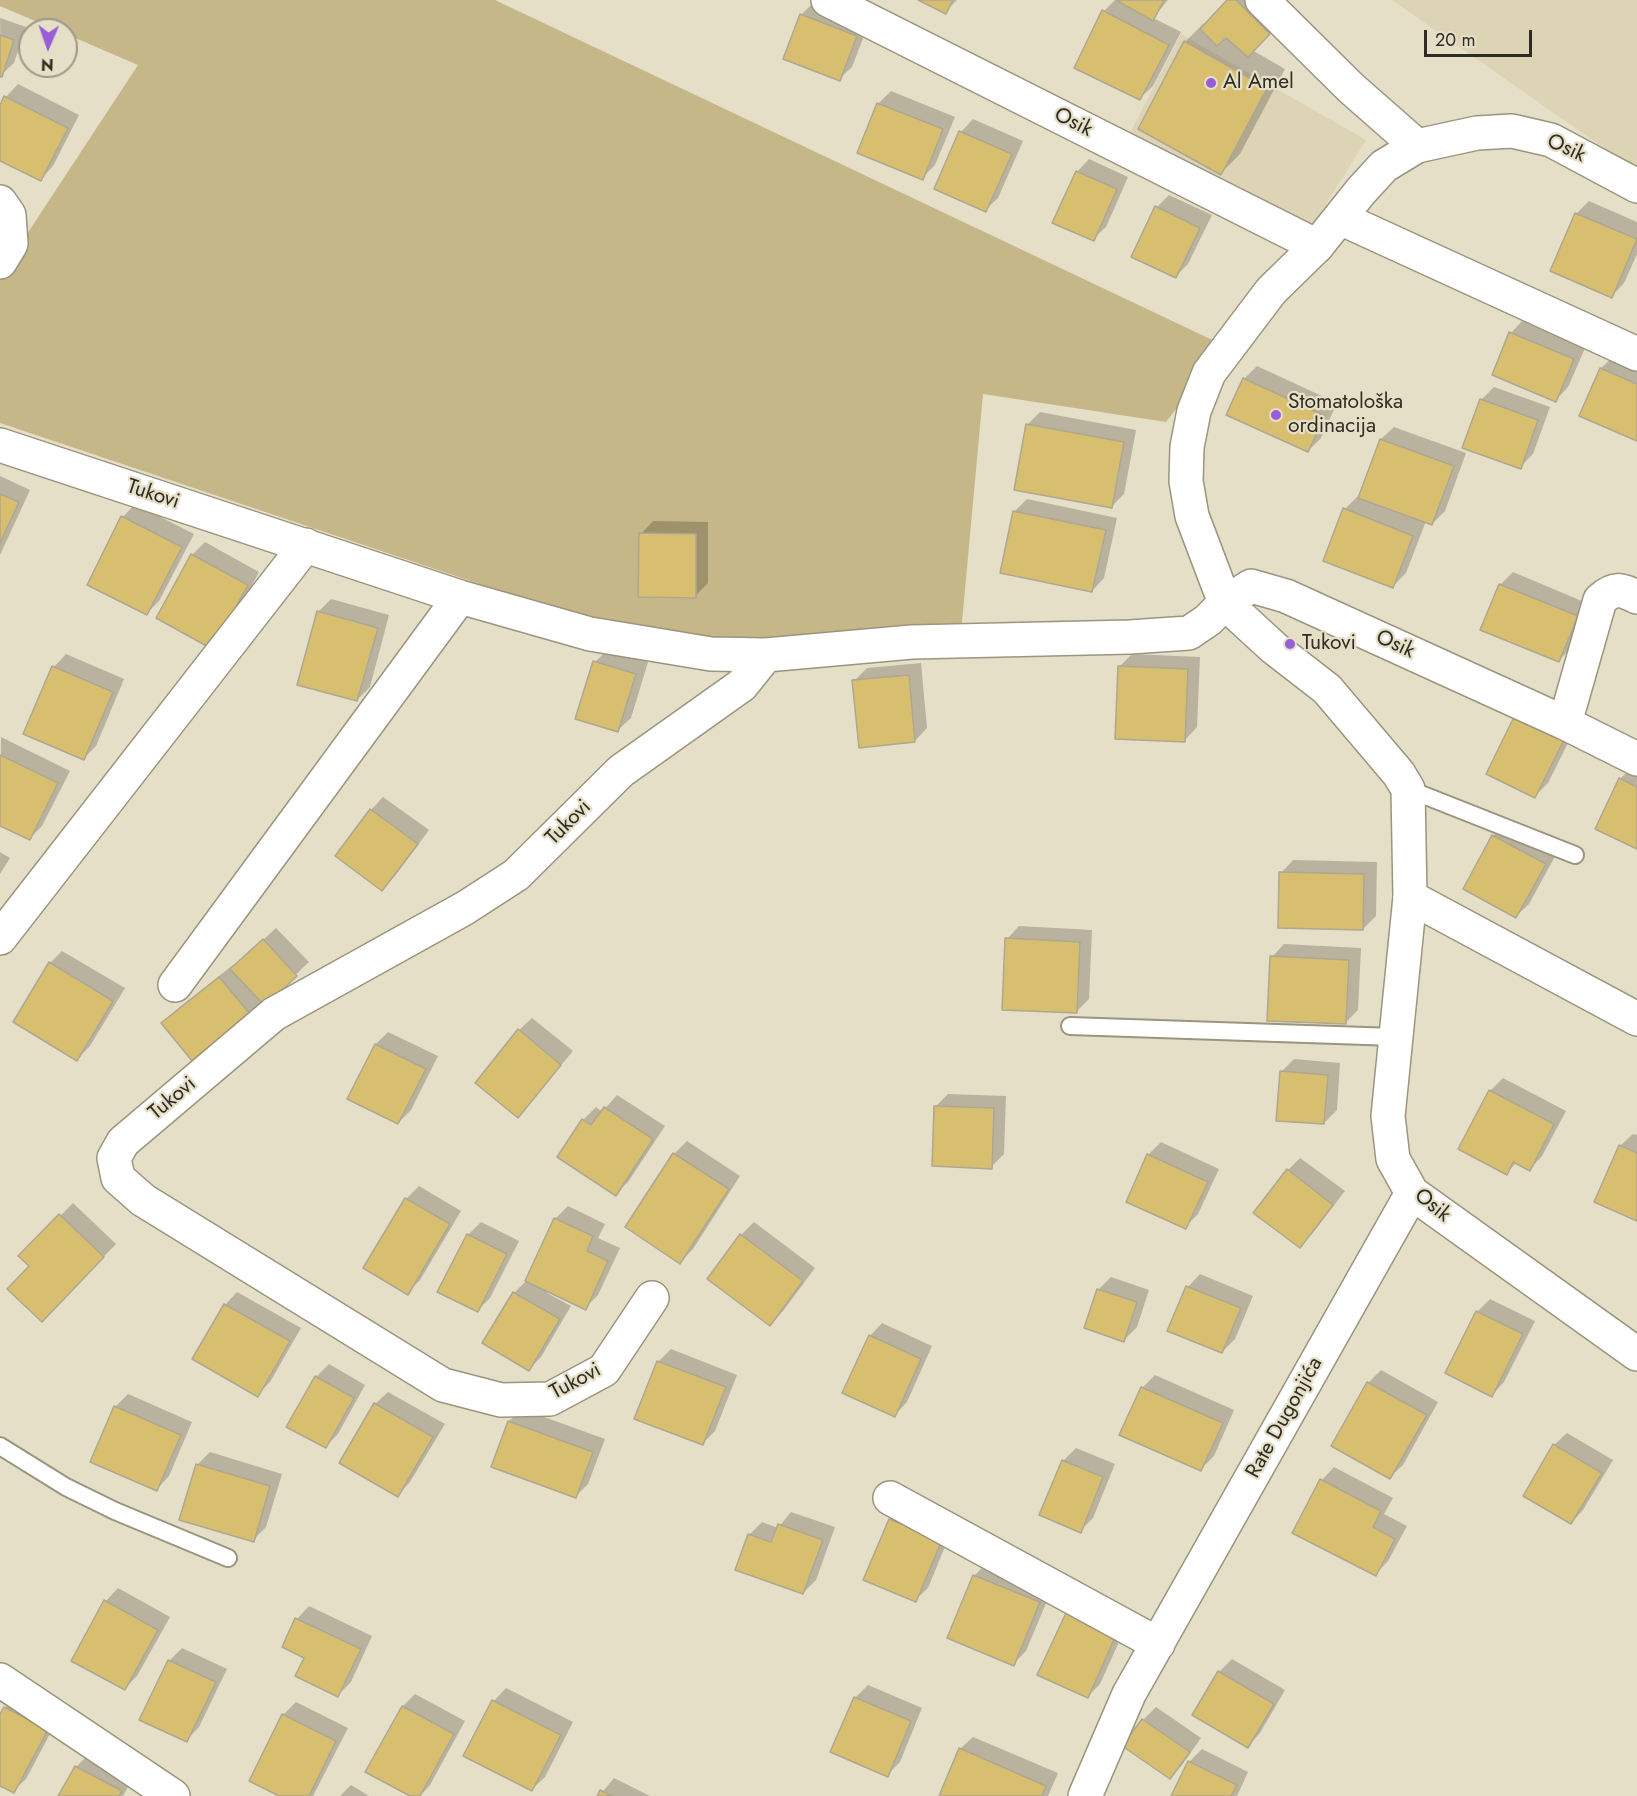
<!DOCTYPE html>
<meta charset="utf-8">
<style>
body{margin:0}
#map{position:relative;width:1637px;height:1796px;overflow:hidden;background:#e6dfc7;font-family:Jost,sans-serif}
canvas{display:block}
.north{position:absolute;left:18px;top:18px;width:60px;height:60px;box-sizing:border-box;background:#e6dfc7;border:2px solid #9d9785;border-radius:50%;rotate:182deg;font-size:16px;font-weight:700;line-height:24px;text-align:center;color:#2f2c23}
.north::after{content:'';display:block;margin:auto;width:21px;height:27px;background:#965fd7;clip-path:polygon(50% 0,100% 100%,50% 72%,0 100%)}
.scale{position:absolute;left:1424px;top:30px;width:108px;height:27px;box-sizing:border-box;border:3px solid #2f2c23;border-top:0;padding-left:8px;font-size:18px;line-height:21px;white-space:nowrap;color:#2f2c23;-webkit-text-stroke:4px #e6dfc7;paint-order:stroke}
</style>
<div id="map">
<canvas width="1637" height="1796"></canvas>
<div class="north">N</div>
<div class="scale">20 m</div>
</div>
<script>
const ctx = document.querySelector('canvas').getContext('2d');
ctx.lineJoin = 'round';
function paint(path, color) {
  ctx.fillStyle = color;
  ctx.fill(path, 'evenodd');
}
function strokePath(path, color, width, dash) {
  ctx.strokeStyle = color;
  ctx.lineWidth = width;
  ctx.lineCap = dash ? 'butt' : 'round';
  ctx.setLineDash(dash || []);
  ctx.stroke(path);
}
function write(font, color, halo, rows, align = 'center') {
  ctx.font = font + ' Jost,sans-serif';
  ctx.lineWidth = 4.5;
  ctx.setLineDash([]);
  ctx.textBaseline = 'middle';
  ctx.strokeStyle = halo;
  ctx.fillStyle = color;
  for (const [text, x, y, turn = 0] of rows) {
    ctx.save();
    ctx.translate(x, y);
    ctx.rotate((+turn || 0) * Math.PI / 180);
    ctx.textAlign = isNaN(turn) ? turn : align;
    if (halo) ctx.strokeText(text, 0, 0);
    ctx.fillText(text, 0, 0);
    ctx.restore();
  }
}
paint(new Path2D(`
 M1392,0h245v171z
 M1181,34l185,106 -57,91 -179,-98z`), '#ddd3b5');
paint(new Path2D(`
 M0,0h495l730,346 -59,76 -183,-28 -23,250 -219,-1 -166,-27 -575,-193v-148l138,-210 -72,-31v-4h-10l-56,-24z`), '#c6b789');
paint(new Path2D(`
 M921,0h36l-12,12z
 M1115,0h53l-15,18 28,14 -28,54 -13,12 -36,-87z
 M1229,0h33l20,20 -30,30 33,19 -45,85 -19,19 -36,-131 19,-19 2,2z
 M814,2l55,21 -17,44 -13,12 -38,-64z
 M0,18l26,9 -12,36 -13,12z
 M18,84l61,31 -26,51 -12,13 -41,-20v-51l6,-11z
 M891,91l64,26 -20,48 -13,13 -44,-74z
 M973,119l50,22 -25,57 -13,12 -24,-78z
 M1089,159l39,18 -22,50 -13,12 -16,-67z
 M1169,195l43,20 -24,49 -12,12 -19,-69z
 M1589,201l48,21v32l-13,29 -12,13 -60,-26 24,-56z
 M1523,320l63,26 -18,41 -12,13 -45,-67z
 M1614,356l23,10v74l-56,-25 20,-47z
 M1257,366l80,37 -16,35 -13,13 -64,-72z
 M1494,387l56,20 -17,47 -13,13 -39,-67z
 M1040,412l96,18 -12,64 -12,12 -85,-81z
 M1394,427l72,26 -21,58 -13,13 -6,-3 -20,52 -13,13 -48,-77 12,-12 3,1 21,-59z
 M0,476l30,14 -30,65z
 M1027,499l90,19 -13,60 -12,13 -77,-80z
 M135,504l59,30 -35,67 -12,12 -24,-96z
 M653,521l55,1v61l-13,13 -54,-62z
 M205,542l54,30 -34,63 -33,-80z
 M1513,572l76,32 -18,44 -12,12 -59,-75z
 M331,599l58,16 -19,72 -13,13 -39,-88z
 M607,650l41,12 -17,56 -13,12 -23,-68z
 M66,654l58,25 -28,67 -13,13 -29,-92z
 M1132,654l68,3 -3,70 -12,13 -66,-73z
 M921,663l6,65 -12,13 -61,-60 13,-13z
 M1576,727l-28,56 -13,13 -47,-23z
 M1,737l69,34 -28,55 -12,12 -30,-14z
 M1633,766l4,2v79l-17,-68z
 M383,797l46,33 -34,46 -13,13 -11,-79z
 M1506,823l52,28 -29,53 -13,12 -51,-28 28,-52z
 M0,852l10,6 -10,16z
 M1293,860l84,2 -1,54 -13,13 -82,-56z
 M1019,926l73,4 -3,69 -13,13 -69,-73z
 M276,928l33,34 -44,42 -2,-3 -13,13 -86,9 12,-13 57,-45 1,2z
 M1284,944l77,4 -3,62 -12,12 -74,-65z
 M62,951l63,37 -35,58 -13,13 -27,-96z
 M532,1018l41,33 -55,65 1,-86z
 M388,1032l50,24 -27,54 -13,13 -22,-79z
 M1294,1059l46,4 -3,47 -13,13 -43,-51z
 M1503,1078l63,33 -24,45 -12,13 -13,-7 -10,11 -17,-82z
 M948,1094l58,2 -2,58 -13,13 -55,-61z
 M617,1095l48,31 -37,56 -13,12 -32,-74 13,-13 6,5z
 M1633,1134l4,1v84l-17,-73z
 M687,1141l53,35 -47,73 -13,13 -53,-35 47,-73z
 M1161,1142l58,27 -21,45 -13,13 -57,-26 21,-47z
 M1300,1158l45,33 -33,43 -13,12 -11,-76z
 M419,1186l42,25 -41,69 -13,13 -1,-94z
 M73,1203l43,41 -62,64 -23,-42 -10,-10z
 M568,1206l37,18 -7,14 22,10 -22,47 -13,13 -37,-18 -1,3 24,13 -30,51 -12,12 -15,-76 13,-13 28,-61z
 M481,1222l38,19 -29,57 -13,13 -9,-76z
 M754,1222l61,46 -32,43 -13,13 -61,-45 32,-44z
 M1200,1274l53,22 -18,43 -13,13 -34,-65z
 M1111,1277l38,13 -12,37 -13,13 -26,-50z
 M237,1292l64,36 -31,54 -13,13 -32,-90z
 M1490,1299l45,22 -31,61 -12,13 -45,-23 31,-61z
 M882,1323l50,23 -25,56 -12,13 -25,-79z
 M671,1349l66,26 -22,56 -13,13 -44,-82z
 M329,1364l36,21 -27,49 -13,13 -9,-70z
 M1381,1370l57,32 -35,63 -13,12 -22,-94z
 M1155,1375l79,35 -20,46 -13,13 -59,-81z
 M388,1392l57,32 -35,58 -12,13 -23,-91z
 M128,1394l64,28 -23,54 -12,13 -42,-82z
 M522,1409l83,30 -17,45 -12,12 -83,-30 16,-45z
 M1567,1433l46,27 -30,50 -12,13 -17,-78z
 M1076,1448l39,16 -22,54 -13,13 -17,-70z
 M210,1452l72,22 -16,53 -13,13 -56,-75z
 M1334,1467l59,31 -9,16 23,12 -19,35 -12,13 -54,-94z
 M903,1507l50,20 -25,61 -13,12 -25,-80z
 M791,1512l44,15 -19,53 -13,13 -54,-58 13,-13 16,6z
 M987,1563l65,26 -26,62 -13,13 -64,-27 26,-62z
 M118,1588l52,29 -33,59 -13,13 -18,-88z
 M1080,1601l48,21 -28,62 -12,12 -49,-21 28,-61z
 M309,1606l63,30 -21,46 -13,13 -32,-38 -9,-38z
 M182,1648l45,21 -28,58 -12,13 -18,-79z
 M1232,1659l53,31 -25,43 -12,13 -29,-74z
 M868,1685l54,23 -22,54 -13,13 -32,-77z
 M506,1688l67,34 -28,55 -13,12 -67,-34 29,-54z
 M415,1694l50,27 -35,64 -10,11h-6l-11,-90z
 M18,1695l41,22 -33,62 -13,12 -13,-7v-67l5,-9z
 M296,1702l52,26 -35,68h-31l1,-81z
 M1156,1707l45,31 -19,27 -12,12 -45,-31 18,-26z
 M973,1737l85,36 -10,23h-108l20,-47z
 M1202,1749l46,23 -11,24h-64l16,-34z
 M89,1754l44,24 -10,18h-63l16,-29z
 M614,1778l36,18h-51z
 M351,1785l18,11h-29z`), '#0003');
const building = new Path2D(`
 M918,0h35l-7,14z
 M1116,0h48l-11,21z
 M1227,0h9l34,34 -22,23 -22,-19 -9,8 -17,-17z
 M1102,10l67,35 -29,55 -66,-32z
 M800,14l57,22 -17,45 -57,-22z
 M0,35l14,5 -12,37h-2z
 M1184,41l83,47 -46,87 -83,-46z
 M4,96l64,32 -27,53 -41,-20v-56z
 M877,103l66,26 -20,51 -66,-27z
 M959,131l53,23 -26,58 -52,-23z
 M1076,171l41,18 -23,52 -42,-18z
 M1155,206l45,22 -24,50 -45,-21z
 M1575,213l62,26 -25,59 -62,-27z
 M1509,332l65,27 -18,43 -64,-27z
 M1600,368l37,16v57l-58,-25z
 M1243,378l82,38 -17,36 -82,-37z
 M1480,399l58,21 -17,49 -59,-21z
 M1026,424l98,18 -12,66 -98,-18z
 M1380,439l74,27 -22,59 -74,-27z
 M0,494l19,8 -19,41z
 M1343,508l70,28 -20,52 -70,-27z
 M1013,511l93,19 -14,62 -92,-19z
 M121,516l61,31 -35,68 -60,-30z
 M639,533l57,1v64l-58,-1z
 M191,554l57,31 -36,64 -56,-31z
 M1499,584l79,32 -19,46 -79,-32z
 M317,611l61,17 -21,73 -60,-16z
 M593,661l43,13 -18,58 -43,-13z
 M52,666l61,26 -29,68 -61,-26z
 M1118,666l70,3 -3,73 -70,-3z
 M909,675l6,67 -56,6 -7,-68z
 M1515,715l49,25 -29,58 -49,-24z
 M0,755l58,28 -28,57 -30,-14z
 M1619,778l18,9v62l-42,-20z
 M370,809l48,35 -36,47 -47,-35z
 M1492,835l54,29 -30,54 -53,-29z
 M1279,872l85,2 -1,56 -85,-2z
 M1005,938l75,4 -3,71 -75,-3z
 M263,939l34,37 -32,30 -35,-37z
 M1270,956l79,4 -3,64 -79,-3z
 M49,962l64,39 -36,60 -64,-39z
 M219,977l32,38 -58,47 -32,-39z
 M518,1029l43,36 -43,53 -43,-35z
 M375,1044l51,25 -28,55 -51,-25z
 M1280,1071l48,4 -4,49 -48,-3z
 M1489,1090l65,34 -24,47 -17,-9 -6,13 -49,-26z
 M934,1106l60,2 -2,61 -60,-3z
 M604,1107l49,32 -37,57 -59,-39 25,-38 9,6z
 M1619,1145l18,8v68l-43,-19z
 M673,1153l56,36 -49,75 -55,-37z
 M1147,1154l61,28 -22,47 -60,-27z
 M1287,1169l46,36 -33,43 -47,-35z
 M405,1198l45,26 -42,71 -45,-27z
 M59,1214l45,43 -62,65 -35,-33 22,-23 -11,-10z
 M554,1218l39,18 -6,15 21,10 -22,49 -61,-29z
 M467,1234l40,20 -29,58 -41,-20z
 M740,1234l63,47 -33,45 -63,-47z
 M1186,1286l55,22 -19,45 -55,-22z
 M1097,1289l40,13 -13,40 -40,-14z
 M513,1292l47,27 -31,52 -47,-28z
 M224,1304l66,37 -32,56 -66,-38z
 M1476,1311l47,23 -31,63 -47,-24z
 M869,1335l52,24 -26,58 -53,-24z
 M657,1361l69,26 -23,58 -69,-26z
 M315,1376l39,22 -28,50 -40,-21z
 M1367,1382l60,33 -37,64 -59,-33z
 M1141,1387l82,36 -22,48 -82,-36z
 M374,1403l59,34 -35,60 -59,-34z
 M114,1406l67,29 -24,56 -67,-29z
 M508,1421l85,31 -17,46 -85,-31z
 M1553,1444l49,29 -31,51 -48,-28z
 M1062,1460l41,17 -22,56 -42,-18z
 M196,1464l74,22 -16,56 -75,-22z
 M1320,1479l61,32 -8,16 22,12 -19,37 -84,-43z
 M889,1519l53,21 -26,62 -53,-22z
 M778,1524l45,16 -20,54 -68,-24 13,-36 23,8z
 M973,1575l67,27 -26,64 -67,-28z
 M104,1600l54,30 -33,60 -54,-29z
 M1066,1613l50,22 -28,63 -51,-23z
 M295,1618l66,31 -23,48 -43,-21 9,-18 -22,-11z
 M168,1660l48,22 -29,60 -48,-22z
 M1218,1671l56,33 -26,44 -56,-33z
 M854,1697l57,24 -23,56 -58,-25z
 M492,1700l69,35 -29,56 -69,-35z
 M402,1706l52,28 -34,62h-10l-45,-24z
 M4,1707l44,23 -34,63 -14,-7v-72z
 M282,1714l54,27 -27,55h-30l-30,-15z
 M1142,1719l48,33 -20,27 -48,-33z
 M959,1748l87,38 -4,10h-103z
 M1188,1761l49,24 -6,11h-60z
 M75,1766l47,25 -3,5h-61z
 M600,1790l12,6h-15z`);
paint(building, '#d8bf70');
strokePath(building, '#aea791', 1.5);
const lane = new Path2D(`
 M1408,789l167,66
 M1070,1026l325,11
 M0,1446l66,41 49,24 113,47`);
const street = new Path2D(`
 M828,0l489,246
 M1262,0l89,88 66,58
 M0,202l9,13 2,29 -11,18
 M1340,218l297,136
 M0,445l460,152 130,37 121,20 55,1 146,-13 218,-5 59,-4 19,-13 17,-17 26,-17 35,10 279,127 72,36
 M1565,723l35,-123c14,-13 20,-11 37,-3
 M1410,897l227,122
 M0,938l306,-393
 M175,985l285,-388
 M652,1298l-48,72 -54,29 -49,1 -58,-15 -300,-185 -25,-22 -4,-20 9,-16 151,-128 191,-106 51,-33 105,-104 121,-86 24,-30
 M890,1498l268,146
 M0,1680l173,116
 M1085,1796l44,-102 283,-501`);
const secondary = new Path2D(`
 M1637,186l-86,-46 -39,-9 -35,2 -60,13 -33,20 -23,25 -44,55 -46,45 -62,82 -15,38 -7,36 -1,34 6,35 33,87 49,45 53,41 72,85 9,15 2,108 -22,219 5,43 19,34 225,161`);
strokePath(lane, '#9b947e', 20);
strokePath(street, '#9b947e', 36);
strokePath(secondary, '#9b947e', 36);
strokePath(lane, '#fff', 16);
strokePath(street, '#fff', 33);
strokePath(secondary, '#fff', 33);
for (const [x, y, r, color] of [
 [1211,83,6,"#965fd7"],
 [1276,415,6,"#965fd7"],
 [1290,644,6,"#965fd7"]
]) {
  const dot = new Path2D();
  dot.arc(x, y, r, 0, 2 * Math.PI);
  ctx.fillStyle = color;
  ctx.fill(dot);
  strokePath(dot, '#e6dfc7', 2);
}
write('21px', '#2f2c23', '#e6dfc7', [
 ["Al Amel",1223,83],
 ["Stomatološka",1288,403],
 ["ordinacija",1288,427],
 ["Tukovi",1302,644]
], 'left');
write('21px', '#2f2c23', '#e6dfc7', [
 ["Osik",1073,123,27],
 ["Osik",1566,149,25],
 ["Tukovi",153,495,18],
 ["Osik",1395,645,25],
 ["Tukovi",569,823,-45],
 ["Tukovi",173,1099,-40],
 ["Osik",1432,1206,39],
 ["Tukovi",576,1382,-28],
 ["Rate Dugonjića",1285,1418,-61]
]);
</script>
